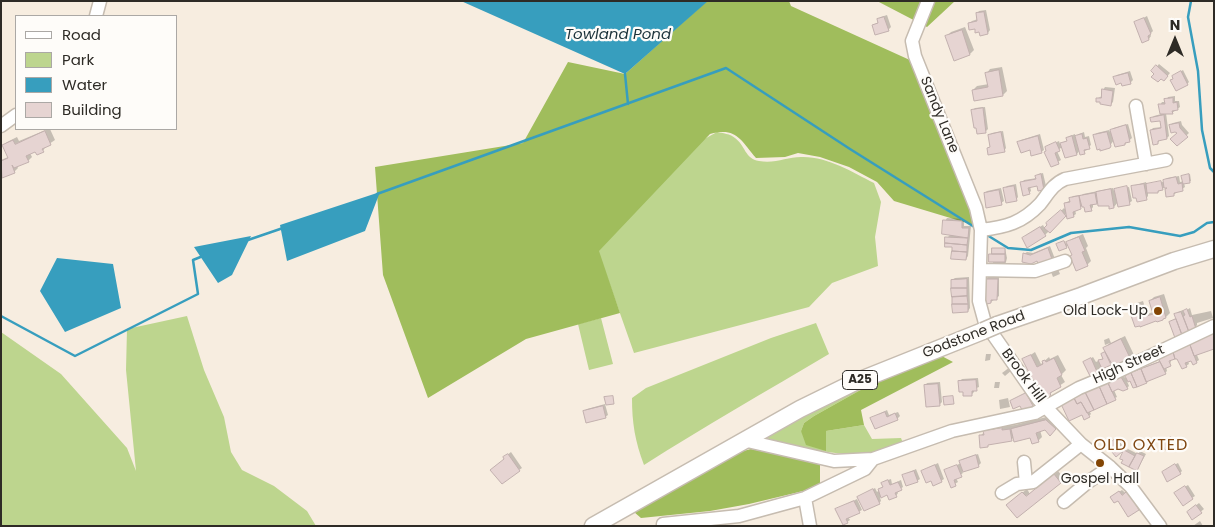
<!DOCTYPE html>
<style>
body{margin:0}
#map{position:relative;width:1215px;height:527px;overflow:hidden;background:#f7ede0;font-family:Poppins,sans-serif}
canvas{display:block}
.frame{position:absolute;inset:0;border:2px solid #2e2b26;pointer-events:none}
.legend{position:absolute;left:15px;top:15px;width:162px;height:115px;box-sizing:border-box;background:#fefcf9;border:1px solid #aba8a5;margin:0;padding:6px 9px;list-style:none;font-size:15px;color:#2e2b26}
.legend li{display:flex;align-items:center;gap:10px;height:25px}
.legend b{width:25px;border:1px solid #aba8a5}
.north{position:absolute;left:1150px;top:15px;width:50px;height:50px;-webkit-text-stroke:4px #fefcf9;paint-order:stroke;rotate:0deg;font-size:14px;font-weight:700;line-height:20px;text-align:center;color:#2e2b26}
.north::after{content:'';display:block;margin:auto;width:18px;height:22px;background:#2e2b26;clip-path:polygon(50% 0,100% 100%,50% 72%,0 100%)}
</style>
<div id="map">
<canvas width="1215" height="527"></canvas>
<div class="frame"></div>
<ul class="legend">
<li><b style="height:6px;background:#fff"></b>Road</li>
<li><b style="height:14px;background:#bdd58e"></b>Park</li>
<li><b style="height:14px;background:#379ebe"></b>Water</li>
<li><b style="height:14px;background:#e6d4d2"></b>Building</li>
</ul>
<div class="north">N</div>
</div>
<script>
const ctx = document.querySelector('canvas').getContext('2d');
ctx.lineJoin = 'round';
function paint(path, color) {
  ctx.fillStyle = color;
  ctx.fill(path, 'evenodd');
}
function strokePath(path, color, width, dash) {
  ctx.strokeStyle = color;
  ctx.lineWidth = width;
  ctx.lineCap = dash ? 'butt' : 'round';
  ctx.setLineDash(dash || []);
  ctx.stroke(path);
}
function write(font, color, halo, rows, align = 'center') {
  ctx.font = font + ' Poppins,sans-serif';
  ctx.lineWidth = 4.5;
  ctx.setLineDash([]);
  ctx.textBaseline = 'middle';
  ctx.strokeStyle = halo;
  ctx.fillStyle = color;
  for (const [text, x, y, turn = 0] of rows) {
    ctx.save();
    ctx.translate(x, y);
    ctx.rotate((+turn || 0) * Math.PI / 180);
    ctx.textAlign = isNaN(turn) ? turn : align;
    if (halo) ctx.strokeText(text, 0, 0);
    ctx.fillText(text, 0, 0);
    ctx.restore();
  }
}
paint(new Path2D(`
 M717,132c5,1 14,2 18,6 10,7 10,21 24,23 16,3 28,-4 42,-4 26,-1 51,15 73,26l7,19 -6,35 3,29 -46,17 -23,24 -175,46 -36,-102 92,-104z
 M187,316l17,54 20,47 7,35 11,18 32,16 33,25 9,15h-315v-194l60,42 66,74 9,23 -10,-101 1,-41z
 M601,318l12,46 -24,6 -11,-46z
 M816,323l13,31c-62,37 -124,72 -185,111 -9,-24 -12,-42 -12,-67l14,-10 125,-50z
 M872,382l1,1 -59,33 -10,7 -3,8 25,19v-19l38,-6 8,14 29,-1 2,5c-35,18 -72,11 -109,2 -10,-2 -21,-4 -30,-8z`), '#bdd58e');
paint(new Path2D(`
 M707,1h82l2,5 121,55 65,165 -83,-25 -17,-19 -28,-15 -29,-10 -22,-4 -13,4 -29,1c-16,-19 -20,-31 -46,-24l-111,117 21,62 -94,26 -98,59 -45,-123 -8,-108 148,-24 45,-81 57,12z
 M877,1h78l-28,26z
 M936,353l17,9 -92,48 3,15 -38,6v20l-20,-6 -5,-14 3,-8 10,-7 59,-33z
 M751,449l69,14v24l-71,17 -39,7 -69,7 -7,-6 98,-58z`), '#a0bd5c');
paint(new Path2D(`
 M461,1h247l-83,73z
 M380,192l-15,39 -78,30 -7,-36z
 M251,236l-19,39 -14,8 -24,-36z
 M57,258l56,6 8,44 -56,24 -25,-41z`), '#379ebe');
paint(new Path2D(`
 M986,10l4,20 -2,3 -18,-10 2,-2 6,-2 -1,-5 2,-3z
 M887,15l4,12 -3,3 -15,-5 6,-3 -1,-3 3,-2z
 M1147,16l6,15 -3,3 1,2 -2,3 -13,-17z
 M965,27l9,23 -4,4 -23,-18 4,-4z
 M1159,64l11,9 -6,7 -11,-9z
 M1002,67l5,24 -4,4 -30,-5 4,-4 12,-2 -2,-11 3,-4z
 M1183,70l6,12 -2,2 -14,-8z
 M1130,71l3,9 -3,3 -15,-6 2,-2z
 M1105,87l10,1 -2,14 -3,3 -12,-7 4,-2 1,-6z
 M1175,96v5h4l1,6 -8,6h-6l3,23 -2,2 -7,1 -2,4 -7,-13 2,-2 9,-1 -1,-8 -9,-1 2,-2 7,-2 -1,-9 2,-3h4l2,-5z
 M985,107l3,22 -2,2 -8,1 -6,-21 3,-3z
 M1181,121l1,4 7,8 -12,11 1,-11 -8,-8 3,-2z
 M1128,124l4,14 -7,6 -11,-4 -5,7 -15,-12 3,-2 12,-3 1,2 4,-4z
 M48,129h2l5,11 -9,6 -3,5 -7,-1 -6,3 2,4 -4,4 -11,5 1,2 -4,4 -12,5 -1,-17 7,-3 -5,-12 4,-3 10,-5 2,4z
 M1003,131l3,17 -2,3 -15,-3 2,-2 -2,-11 3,-2z
 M1084,132l1,5 4,-1 2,9 -4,3v2l-6,3 -1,-3 -3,4 -12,2 -3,-9 -5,4 4,9 -9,5 -6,-18 13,-6 1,3 8,-4 -1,-2 3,-2 5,-2v3l4,-3z
 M1040,134l4,16 -3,2 -10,-3 -12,-7 2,-2z
 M1043,173l3,13 -2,3 -6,-5 -8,2 1,5 -2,2 -7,-10 2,-3 13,-2 2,-4z
 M1190,174l1,7 -7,2 1,4 -12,8 -3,-9 -5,1 -7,5h-10v4l-2,3 -13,-13 13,-4 1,3 21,-4 -1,-2h-2l2,-1 12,-2 1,6 4,-1 -1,-5z
 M1016,184l2,13 -2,3 -12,-11 3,-3z
 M1129,187l3,14 -3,2 -11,-1 -4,5 -15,-5 -6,2v3l-2,3 -6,-5 -3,1 -7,4 1,4 -3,2 -6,-3 -22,22 -20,1 18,-11 2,4 3,-5 16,-16 3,3 -2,-8 6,-3v-2l2,-2 8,-1v1l2,-2 30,-6 1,3 3,-3v1z
 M1001,188l3,13 -3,2 -16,-10 2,-2z
 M947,218l17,1v7h7l-3,30 -2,3 -19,-21 4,-4 -6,-13z
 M1083,234l5,12 -2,2 5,13 -4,4 -14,-10 -4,-10 -3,2 -8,-4 7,-2 1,3 6,-5z
 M1050,246l5,13 -17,1 -14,-6 3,-2 6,1z
 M993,248h12l2,10 -2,8 -12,1v-6l-2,-7 2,-2z
 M1058,269l2,5 -7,3 -2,-5z
 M969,277l1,31 -2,3 -16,-31 3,-2z
 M988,277h11v19l-8,6 -5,-22z
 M1164,294l6,19 -4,4 -25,9 -11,-18 4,-4 9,-3 4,13 6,-2 -3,-11 4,-4z
 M1190,308l2,7 19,-4 2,7 -16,5v2l-2,3 -19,8 -6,-14 7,-4 -2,-3 3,-3 5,-2 1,2z
 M1214,332l-17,23 2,5 -3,2 -5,-3 -3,2 1,3 -3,2 -9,-9 -6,2v5l-3,-9 -2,12 1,4 -2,2 -38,8 2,5 -2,2h-9l-4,2 3,7 -28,13 2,4 -2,2 -25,-14 60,-27 1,3 10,-7 25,-10 1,-5 33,-13z
 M1125,336l9,19 -4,4 -18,3 -13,7 1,2 -3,2 -12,-11 8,-5 3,5 8,-4 -2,-4 4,-3 -1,-3 5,-5 -5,2 -1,-5 5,-2 2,5z
 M1035,352l6,12 8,-7 1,2 8,-4 8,15 -5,5 4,7 -12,8 -3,5 -27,-35z
 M986,354h5l-1,6 -5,1z
 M1010,367l2,3 -7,6 -3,-3z
 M978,378l1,9 -5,2v3l-3,3 -7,-4 -4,-10 2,-2z
 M940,382l2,20 -3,3 -14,-19 2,-3z
 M995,382h5l-1,6h-5z
 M1029,391l6,12 -3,2 -21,-4z
 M1008,398l2,9 -10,2 -1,-9z
 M605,404l3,11 -3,2 -21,-6 3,-2z
 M887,410l2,5 9,-3 2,4 -3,3 -25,-1z
 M1050,416l9,8 -5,7 -9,-2 -5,1 2,7 -4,4 -7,-4h-17l-3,3 -31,-4 9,-8 26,-3z
 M1117,439l8,9 -9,7 -8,-9z
 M1128,449l10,5 2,-3 6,3 -9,16 -14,-7 2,-12z
 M511,452l11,16 -3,2 -12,-15z
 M978,454l3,9 -2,2 -17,5 1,3 -7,5 2,4 -7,4 -6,-15 16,-8 -1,-2 3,-2z
 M938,463l6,16 -3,2 -10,-1 -9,-9z
 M1178,463l4,8 -2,2 -15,-3z
 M916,469l4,10 -3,2 -13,-6z
 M1058,471l6,7 -46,39 -6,-16 15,-12 3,5z
 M891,479l1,5 9,-4 2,7 -6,4 1,2 -2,3 -8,-2 -8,3 1,4 -2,2 -20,-6 16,-9 2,4 7,-6 -1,-3 2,-2z
 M1188,485l7,11 -3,2 -14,-7z
 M1122,490l18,16 -2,3 -24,-14z
 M857,499l5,11 -14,7 2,3 -3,2 -10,-13z
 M1199,503l5,6 -11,9 -2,-9z
 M1200,521l3,5h-10z`), '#0003');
strokePath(new Path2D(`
 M1191,1l-3,16 10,54 4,59 8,38 4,4
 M625,74l3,30
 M377,194l349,-126 124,81 126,79
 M987,235l21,13 23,2 40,-17 58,-6 51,9 14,-4 13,-9 7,-1
 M248,240l35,-12
 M1,316l74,40 123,-62 -5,-34 10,-4`), '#379ebe', 2.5);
const building = new Path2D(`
 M984,12l4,22 -8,2 -1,-4 -4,1v-4l-6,1 -1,-7 9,-2 -1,-8z
 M884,17l5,14 -14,4 -3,-10 6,-2 -1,-4z
 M1144,18l7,16 -3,2 1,4 -7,3 -8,-21z
 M962,30l8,25 -16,6 -9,-25z
 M1156,65l12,11 -4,5 -3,-2 -3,3 -7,-5 3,-3 -3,-3z
 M999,70l4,26 -29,5 -2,-11 16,-3 -3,-14z
 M1181,71l7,14 -12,6 -6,-11 3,-1 -1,-3z
 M1128,73l3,11 -9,2 -1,-3 -5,2 -3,-8z
 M1102,89l11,2 -2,15 -11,-2v-2h-4v-4h5z
 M1173,98v5l4,-1 1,8 -6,1 1,3h-13l-2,-10h7l-1,-5z
 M983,108l3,25 -9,1 -1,-6h-2l-3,-18z
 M1164,115l3,24 -9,2v3l-5,1 -3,-15 11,-2 -1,-7 -9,1 -1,-4z
 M1179,123l1,5 8,9 -11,9 -7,-7 7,-6 -2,-1 -4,1 -2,-8z
 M1126,125l4,17 -5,1v2l-10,2 -5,-17z
 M45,131l6,14 -9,4 2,3 -7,3 -2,-3 -9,4 3,6 -15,6 -2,-3 3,8 -13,5 -1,-17 7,-3 -6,-13 11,-5 2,4z
 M1001,132l4,20 -17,3 -1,-7 3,-1 -2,-12z
 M1107,132l4,14 -1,2 -10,3v-2l-3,1 -4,-15z
 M1082,134l1,5 4,-1 3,11 -6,1 1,4 -5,1 -5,-19z
 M1038,136l4,17 -11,3 -1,-6 -9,3 -4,-11z
 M1072,136l5,19 -12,3 -5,-15 7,-2 -1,-3z
 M1056,142l4,9 -5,2 4,11 -8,3 -7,-15 2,-1 -1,-4z
 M1041,174l3,16 -6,1 -1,-5 -9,2 2,6 -7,2 -3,-14 16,-3 -1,-3z
 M1189,174l1,9 -7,1 -2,-8z
 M1176,177l2,7 4,-1 1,8 -9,2v3l-8,1 -1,-8 2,-1h-3l-1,-8z
 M1161,181l2,9 -5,1v2h-11l-1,-9z
 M1144,184l3,16 -10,2 -1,-4h-3l-2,-12z
 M1014,186l3,15 -11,2 -3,-15z
 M1127,186l3,19 -12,2 -4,-18z
 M1111,189l3,19 -5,1v-3h-11l-2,-14z
 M999,190l3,15 -16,3 -2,-15z
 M1095,193l2,11 -7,1 2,6 -7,1 -1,-5h-2l-3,-11z
 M1079,196l2,13 -8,3 1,5 -7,2 -3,-16 6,-1 -1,-4z
 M1061,210l5,6 -16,17 -6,-5 3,-3 -1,-2z
 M943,220l19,1v7h7l-1,10 -26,-4z
 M1040,227l6,9 -19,12 -5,-10z
 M945,237l23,1 -1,7 -22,-2z
 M1079,237l6,14 -3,1 6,14 -12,5 -6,-15 2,-1 -6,-13z
 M1064,241l3,7 -8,3 -3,-7z
 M945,243l22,2v7l-15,-1v-4h-7z
 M992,248h13v6h-13z
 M1048,248l5,14 -14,5 -2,-6 -6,3 -9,-2 1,-9 7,2z
 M952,251l15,1 -1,8 -15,-1z
 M989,254h16v8h-16z
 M967,279v9h-16v-8z
 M984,279h14l-1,21h-6v3l-4,1 -2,-6z
 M951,288h16v8l-15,1z
 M967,296l1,8h-16v-7z
 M1160,297l6,21 -3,1v1l-6,2 -1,-1 -16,6v-1l-5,1 -7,-20 11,-3 4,13 7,-2 3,-1 -4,-13z
 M952,304h16v8l-15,1z
 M1187,309l3,8 2,-1 4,13 -7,3 -6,-16 2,-1 -2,-4z
 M1181,312l8,20 -7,3 -8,-21z
 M1176,319l6,16 -7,3 -6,-16z
 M1214,332v17l-20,7 -4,-11z
 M1121,339l10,21 -17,8 -11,-20z
 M1190,345l7,18 -4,2 -2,-4 -6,2 2,4 -5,2 -5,-10h-2l-2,-7z
 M1105,352l6,13 -9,4 -4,-9 5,-1 -2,-5z
 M1173,352l2,7 -6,2 2,5 -7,3 -6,-11z
 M1031,355l6,12 6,-3 -1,-3 3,-1 1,2 8,-4 8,17 -5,3 4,9 -11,6 1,3 -8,4 -21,-41z
 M1091,358l7,16 -7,4 -8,-16z
 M1160,362l6,12 -20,8 -5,-13z
 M1141,369l6,14 -10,4 -6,-14z
 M1131,373l6,14 -4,1 -3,-7 -2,1 -3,-6z
 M1121,377l7,12 -5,2 -5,-2 -6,3 -4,-9z
 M976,380l1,11h-5v5h-9v-4h-4l-1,-11z
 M1108,383l8,17 -9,4 -8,-18z
 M938,384l2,22 -14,1 -2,-22z
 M1099,386l8,18 -13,6 -9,-18z
 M1085,392l9,18 -7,3 -6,-11 -4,2 -4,-8z
 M1026,393l7,13 -10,6 -3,-6 -7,3 -3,-8z
 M613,396l1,8 -8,1 -2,-8z
 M953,396l1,8 -10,1 -1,-8z
 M1074,398l3,6 4,-2 9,15 -6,3 -2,-5 -13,6 -8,-17z
 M603,406l3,12 -20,5 -3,-12z
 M885,412l2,5 8,-4 3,7 -23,9 -5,-11z
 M1046,420l10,9 -6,7 -5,-6 -9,3 3,9 -7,2 -2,-6 -16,4 -3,-13z
 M1002,428v2l8,-1 2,12 -24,4v2l-8,1 -1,-13h5l-1,-4z
 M1171,437l4,8 -10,5 -4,-8z
 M1114,440l9,11 -7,6 -9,-11z
 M1124,450l11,6 -6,11 -8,-4 2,-3 -3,-1z
 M1137,453l7,3 -7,15 -8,-4z
 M508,454l12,17 -18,13 -12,-14 14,-11 -1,-2z
 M976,455l3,12 -16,5 -4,-11z
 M1175,464l6,10 -14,8 -5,-10z
 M935,465l7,17 -9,4 -2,-5 -5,2 -5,-12z
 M957,465l5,12 -8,3 2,6 -5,2 -7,-18z
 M914,471l4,11 -12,4 -4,-11z
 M1054,474l7,9 -44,35 -11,-13 16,-13 4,4z
 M888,480l2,5 8,-3 4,8 -7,3 2,4 -8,3 -2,-5 -6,3 -3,-9 5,-2 -2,-4z
 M1185,486l8,13 -10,7 -9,-13z
 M873,489l7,15 -16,7 -7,-14z
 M1129,490l9,14 -2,1 3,5 -11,7 -10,-16 -4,2 -4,-6 9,-6 3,4z
 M854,501l6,12 -14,6 2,4 -5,2 -8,-16z
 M1196,505l6,8 -10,7 -5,-8z`);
paint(building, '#e6d4d2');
strokePath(building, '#c2b0ae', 1);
const minor = new Path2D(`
 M928,1l-16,40 3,15 61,152 5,22 -2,71 6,22 53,76 43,45 29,23 21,20 29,39
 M96,16l4,-15
 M1136,106l10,58
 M1,126l15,-11
 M981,230c25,-3 41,-7 59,-26 8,-10 13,-20 25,-25l101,-19
 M980,270l55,1 30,-10
 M743,440l91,21 39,-2 79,-28 83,-18 44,-25 29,-12 106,-50
 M1024,462l2,21
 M1002,493l15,-9 16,-2 48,-38
 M805,498l5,28
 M1064,502l24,-20 22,-15
 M663,524l76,-8 66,-18 60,-29 8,-10`);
const major = new Path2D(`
 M997,325l84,-29 93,-35 40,-12
 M593,526l207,-117 53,-26 130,-52`);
strokePath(minor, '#c6bcb0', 15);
strokePath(major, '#c6bcb0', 19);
strokePath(minor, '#fff', 12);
strokePath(major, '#fff', 16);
const majorBridge = new Path2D(`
 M983,331l14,-6`);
strokePath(majorBridge, '#c6bcb0', 19, []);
strokePath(majorBridge, '#fff', 16);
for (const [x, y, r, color] of [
 [1158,311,5,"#834504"],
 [1100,463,5,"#834504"]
]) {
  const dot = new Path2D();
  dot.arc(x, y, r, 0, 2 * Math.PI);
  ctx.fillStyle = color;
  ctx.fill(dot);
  strokePath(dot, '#fefcf9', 2);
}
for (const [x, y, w] of [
 [860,380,35]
]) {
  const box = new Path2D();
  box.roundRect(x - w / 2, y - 9.5, w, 19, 4);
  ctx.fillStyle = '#fefcf9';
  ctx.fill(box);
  strokePath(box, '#2e2b26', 1);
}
write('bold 12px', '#2e2b26', null, [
 ["A25",860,380]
]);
write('14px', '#2e2b26', '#fefcf9', [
 ["Sandy Lane",939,115,68],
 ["Godstone Road",974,335,-21],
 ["High Street",1129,365,-24],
 ["Brook Hill",1023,376,53]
]);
write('14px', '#2e2b26', '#fefcf9', [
 ["Old Lock-Up",1148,311],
 ["Gospel Hall",1100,479,"center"]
], 'right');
write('italic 15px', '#1b323a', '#fefcf9', [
 ["Towland Pond",618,35]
]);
ctx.letterSpacing = '1px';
write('16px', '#804712', '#fefcf9', [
 ["OLD OXTED",1141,446]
]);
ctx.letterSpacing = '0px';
</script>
